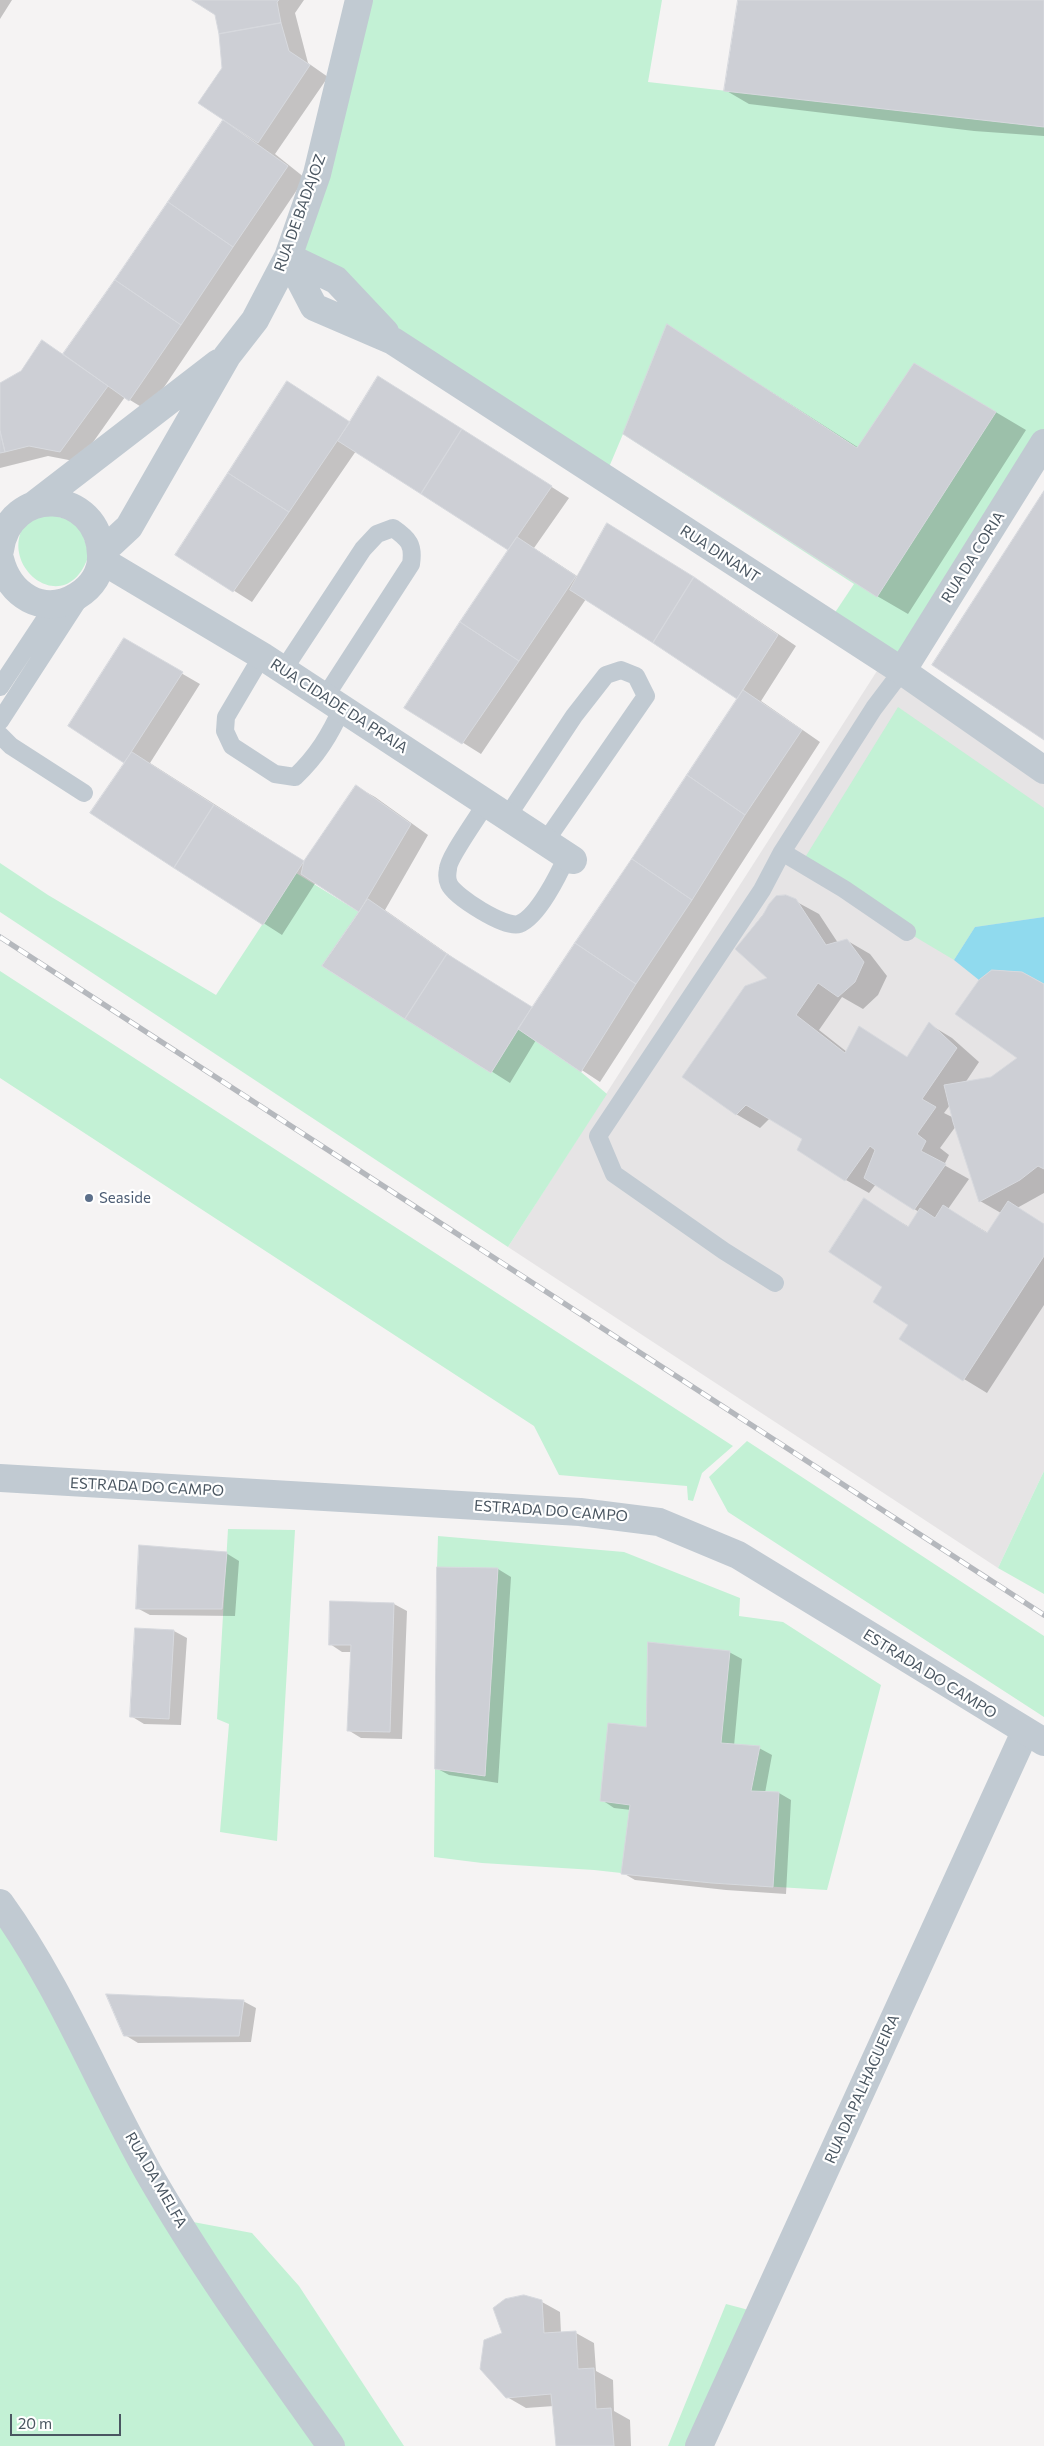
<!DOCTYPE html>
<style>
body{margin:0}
#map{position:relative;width:1044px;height:2446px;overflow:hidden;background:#f5f3f3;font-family:Commissioner,sans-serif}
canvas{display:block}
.scale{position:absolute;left:10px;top:2414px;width:111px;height:22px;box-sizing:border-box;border:2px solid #4a5661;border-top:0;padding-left:6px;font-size:15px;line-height:18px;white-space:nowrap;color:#4a5661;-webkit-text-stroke:4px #fff;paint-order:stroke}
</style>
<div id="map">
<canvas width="1044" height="2446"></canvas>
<div class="scale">20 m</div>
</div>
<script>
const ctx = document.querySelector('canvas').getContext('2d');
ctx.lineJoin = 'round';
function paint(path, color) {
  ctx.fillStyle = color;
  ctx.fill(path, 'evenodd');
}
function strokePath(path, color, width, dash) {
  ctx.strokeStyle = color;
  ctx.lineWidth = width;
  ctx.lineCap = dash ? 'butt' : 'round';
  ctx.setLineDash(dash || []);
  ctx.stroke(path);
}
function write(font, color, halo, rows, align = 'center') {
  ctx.font = font + ' Commissioner,sans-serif';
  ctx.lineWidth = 4.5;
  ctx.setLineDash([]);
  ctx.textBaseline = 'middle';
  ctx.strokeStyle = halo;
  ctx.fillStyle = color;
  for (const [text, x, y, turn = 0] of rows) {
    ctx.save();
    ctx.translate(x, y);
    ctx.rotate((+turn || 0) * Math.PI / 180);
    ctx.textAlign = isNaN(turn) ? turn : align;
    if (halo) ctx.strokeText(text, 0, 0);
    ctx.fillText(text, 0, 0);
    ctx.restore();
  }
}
paint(new Path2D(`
 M884,660l160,111v700l-46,97 -490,-321z`), '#e6e4e5');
paint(new Path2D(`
 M359,0h303l-14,82 396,45v316l-142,228 -74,-48 26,-39 -231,-150 -19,45 -316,-222z
 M46,513l33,10 10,31c-20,66 -89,17 -66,-27 5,-6 16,-10 23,-14z
 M898,707l146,101v109l-69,10 -21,33 -47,-28 -106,-68z
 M0,863l48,32 168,100 80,-122 63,39 -37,54 169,107 27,-44 63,43 26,22 -99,153 -508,-335z
 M0,971l733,475 -31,27 -9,28 -5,-1 -1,-14 -128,-11 -25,-49 -534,-348z
 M747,1441l297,195v81l-316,-205 -19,-35z
 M1044,1471v123l-46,-26z
 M228,1529l67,1 -18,311 -57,-9 9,-108 -12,-5z
 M438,1536l186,16 116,46 -1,18 44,6 98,63 -54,205 -115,-7 -118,-13 -112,-7 -48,-6 1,-88 50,7 13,-207 -61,-2z
 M0,1903l177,316 75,14 47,53 105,160h-404z
 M726,2304l34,9 -61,133h-31z`), '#c3f1d5');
paint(new Path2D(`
 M1044,917v67l-22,-12 -30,-2 -13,10 -25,-20 21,-33z`), '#90daee');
paint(new Path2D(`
 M0,0h12l-12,19z
 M195,0h109l-9,13 13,50 20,14 -53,77 30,24 -157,233 -23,-14 -46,65 -31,-6 -48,12v-84l21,-12 21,-30 22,13 161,-235 -2,-51 -6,-54z
 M739,0h305v136l-70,-5 -225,-27 -24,-14z
 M668,326l191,122 86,-66 81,48 -118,184 -31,-18z
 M397,388l172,110 -35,50 43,28 31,-52 105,66 83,56 -35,55 59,41 -220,340 -64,-42 -26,43 -187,-118 37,-53 -44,-30 -34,53 -190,-122 34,-50 -56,-37 54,-86 76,44 -50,79 155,99 52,-75 18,10 53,38 -43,75 80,56 68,42 206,-310 -153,-99 -105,155 -75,-47 104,-158 -154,-98 -104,151 -75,-47z
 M776,898l19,3 24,13 19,29 8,-3 24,14 17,22 -9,19 -15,14 -21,-12 -23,33 28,22 13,-24 48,30 21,-34 23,14 27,24 -14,21 27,-5 27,-20 25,-73v208l-27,15 27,16v81l-57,88 -23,-14 -54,-54 -26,-39 -20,-86 45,27 10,-15 -43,-28 -7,9 -23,-13 -42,-42 -34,-20 -10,10 -24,-14 33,-136 -33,-29zM950,1105l4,13 -10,-5zM956,1126l24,75 21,12 -13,20 -40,-24 21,-30 -25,-14 5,-10 -9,-7z
 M226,1553l13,8 -4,55 -85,-1 -13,-7z
 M439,1568l59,1 13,8 -13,206 -49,-8 -13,-7z
 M394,1604l13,7 -5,128 -41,-1 -13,-8 4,-78h-10l-12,-8z
 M136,1629l38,2 13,7 -6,87 -37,-1 -13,-8z
 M729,1652l13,7 -8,87 25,2 13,7 -7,38h14l12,7 -5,94 -60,-4 -91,-10 -12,-7 8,-63 -17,-2 -12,-8 45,-71z
 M243,2001l13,7 -5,34 -113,1 -13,-8z
 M542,2302l18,10 1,22 15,-1 18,10 2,28 17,9 1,31 16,9 1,26h-74l-3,-40 -28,2 -19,-11 -3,-63z`), '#0003');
const building = new Path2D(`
 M192,0h87l-2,2 4,21 -62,11 -4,-19z
 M738,0h306v127l-320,-36z
 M281,23l8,28 21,14 -52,78 -60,-40 24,-35 -3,-34z
 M223,120l65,46 -55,81 -65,-45z
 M168,202l65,45 -52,78 -66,-45z
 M115,280l66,45 -52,76 -66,-47z
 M667,324l190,124 57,-85 82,49 -119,185 -254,-163z
 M42,340l66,46 -48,66 -31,-6 -24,6 -5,-21v-48l21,-12z
 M378,376l84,53 -41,65 -83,-53z
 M287,381l63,41 -61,90 -61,-39z
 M462,429l90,57 -44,64 -87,-56z
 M0,431l5,21 -5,1z
 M228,473l61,39 -56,80 -58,-37z
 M1044,491v249l-112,-75z
 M607,523l87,54 -41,66 -83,-53z
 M517,537l59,39 -57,85 -59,-39z
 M694,577l84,58 -41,64 -84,-56z
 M460,622l59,39 -57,83 -58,-36z
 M124,638l59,34 -59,91 -56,-37z
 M743,690l59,40 -57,85 -58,-40z
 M132,752l82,53 -40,63 -84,-55z
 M687,775l58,40 -53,85 -60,-41z
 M356,785l55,39 -52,88 -58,-38 3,-13z
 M214,805l90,56 -41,64 -89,-57z
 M632,859l60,41 -56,84 -61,-41z
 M786,895l10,4 30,46 21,-6 17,23 -9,20 -17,15 -20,-14 -22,32 49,38 14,-27 48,31 22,-35 28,26 -35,51 14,8 -19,27 9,7 -5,10 25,13 -32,46 -50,-32 11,-28 -5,-4 -25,35 -48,-31 5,-11 -56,-34 -10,10 -54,-38 63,-91 22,-8 -32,-29 28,-34 6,-11 7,-8z
 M368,899l79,55 -42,65 -83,-53z
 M575,943l61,41 -55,88 -63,-43z
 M447,954l85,53 -41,66 -86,-54z
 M992,970l30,2 22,12v185l-6,-3 -18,14 -41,22 -26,-80 -9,-37 47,-8 26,-19 -62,-44 24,-34z
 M864,1198l44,29 12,-19 15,10 8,-13 44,28 21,-32 36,23v32l-81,125 -64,-42 9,-14 -35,-23 9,-15 -53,-35z
 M139,1545l88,7 -5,57h-86z
 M437,1567l61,1 -13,208 -50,-7z
 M330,1601l64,2 -4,129 -43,-1 4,-86h-22z
 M135,1628l39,2 -5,89 -39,-2z
 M648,1642l82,9 -9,92 39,3 -9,45 28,1 -6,95 -61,-4 -91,-9 9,-69 -30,-4 8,-78 38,4z
 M106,1994l138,6 -5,36h-115z
 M524,2295l18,5 2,33 32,-2 2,38 16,-1 2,41 15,-1 3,38h-58l-5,-52 -45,4 -26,-29 4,-29 18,-7 -9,-25 12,-9z`);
paint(building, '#cdcfd5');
strokePath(building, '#d7d9de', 1);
strokePath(new Path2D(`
 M262,656l-36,61 -1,14 7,15 43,28 20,3c22,-21 35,-42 47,-69
 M284,669l79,-120 14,-15 16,-6c16,11 21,17 18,36l-86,133
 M902,671l-28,37 -92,144 62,37 63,43
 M0,687l55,-83
 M0,721l81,-125
 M0,735l11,11 73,47
 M486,803c-7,13 -38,55 -38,66 -1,5 -1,11 1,15 6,13 57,45 70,40 19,-7 40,-50 48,-68
 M507,817l67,-101 32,-41 15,-5 15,6 10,20 -101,146
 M775,1283l-51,-32 -110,-77 -16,-38 164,-246 20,-38`), '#c1cad2', 18);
strokePath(new Path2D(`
 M288,257l26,50 79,34 509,330 142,99
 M288,257l48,23 49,52
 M35,504l183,-141
 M0,550c9,-66 99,-62 101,5 1,17 -9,32 -24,41 -34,21 -68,-1 -77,-37
 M101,553l28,-26 98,-171 28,-36 33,-63 29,-83 42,-174
 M101,560l161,96 311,204
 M902,671l142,-228
 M0,1903c60,83 98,180 148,269 55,96 119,184 183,274
 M699,2446l326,-714`), '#c1cad2', 28);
strokePath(new Path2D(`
 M0,1478l580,34 79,10 79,33 306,187`), '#c1cad2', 28);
const rail = new Path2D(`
 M0,937l1044,678`);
strokePath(rail, '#b5b8bd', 5.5);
strokePath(rail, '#fff', 4, [11]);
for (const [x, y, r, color] of [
 [89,1198,5,"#5c6f8a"]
]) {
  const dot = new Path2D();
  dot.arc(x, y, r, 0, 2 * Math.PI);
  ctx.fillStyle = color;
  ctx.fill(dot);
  strokePath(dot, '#fff', 2);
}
write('15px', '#4a5661', '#fff', [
 ["RUA DE BADAJOZ",300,213,-70],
 ["RUA DINANT",720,554,33],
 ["RUA DA CORIA",973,557,-58],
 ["RUA CIDADE DA PRAIA",339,706,33],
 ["ESTRADA DO CAMPO",147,1487,3],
 ["ESTRADA DO CAMPO",551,1511,4],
 ["ESTRADA DO CAMPO",930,1674,32],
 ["RUA DA PALHAGUEIRA",862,2089,-66],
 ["RUA DA MELFA",156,2180,60]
]);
write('15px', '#4e5e75', '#fff', [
 ["Seaside",99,1198]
], 'left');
</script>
